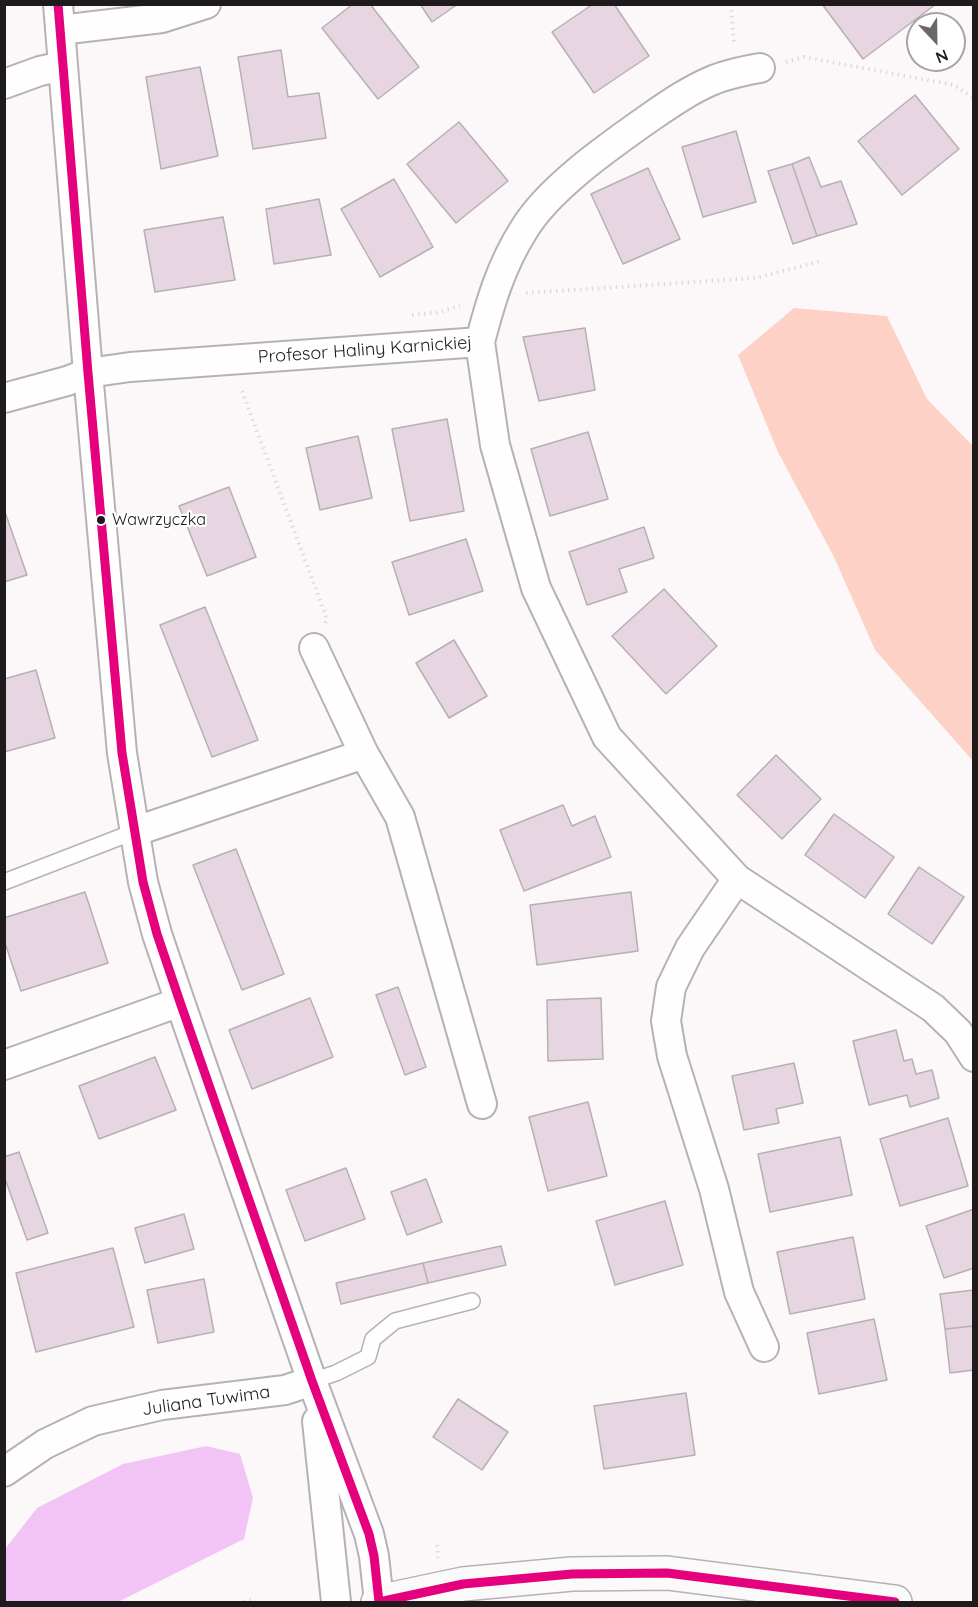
<!DOCTYPE html>
<style>
body{margin:0}
#map{position:relative;width:978px;height:1607px;overflow:hidden;background:#fcf8fa;font-family:Quicksand,sans-serif}
canvas{display:block}
.frame{position:absolute;inset:0;border:6px solid #1f1a1b;pointer-events:none}
.north{position:absolute;left:906px;top:12px;width:60px;height:60px;box-sizing:border-box;background:#fff;border:2px solid #a5a3a4;border-radius:50%;rotate:158deg;font-size:16px;font-weight:700;line-height:24px;text-align:center;color:#1f1a1b}
.north::after{content:'';display:block;margin:auto;width:21px;height:27px;background:#6c6869;clip-path:polygon(50% 0,100% 100%,50% 72%,0 100%)}
</style>
<div id="map">
<canvas width="978" height="1607"></canvas>
<div class="frame"></div>
<div class="north">N</div>
</div>
<script>
const ctx = document.querySelector('canvas').getContext('2d');
ctx.lineJoin = 'round';
function paint(path, color) {
  ctx.fillStyle = color;
  ctx.fill(path, 'evenodd');
}
function strokePath(path, color, width, dash) {
  ctx.strokeStyle = color;
  ctx.lineWidth = width;
  ctx.lineCap = dash ? 'butt' : 'round';
  ctx.setLineDash(dash || []);
  ctx.stroke(path);
}
function write(font, color, halo, rows, align = 'center') {
  ctx.font = font + ' Quicksand,sans-serif';
  ctx.lineWidth = 4.5;
  ctx.setLineDash([]);
  ctx.textBaseline = 'middle';
  ctx.strokeStyle = halo;
  ctx.fillStyle = color;
  for (const [text, x, y, turn = 0] of rows) {
    ctx.save();
    ctx.translate(x, y);
    ctx.rotate((+turn || 0) * Math.PI / 180);
    ctx.textAlign = isNaN(turn) ? turn : align;
    if (halo) ctx.strokeText(text, 0, 0);
    ctx.fillText(text, 0, 0);
    ctx.restore();
  }
}
paint(new Path2D(`
 M794,308l93,8 40,83 46,47v315l-98,-111 -41,-93 -56,-105 -40,-97z`), '#fdd1c6');
paint(new Path2D(`
 M206,1446l34,8 13,44 -9,41 -126,63h-113v-53l32,-41 86,-44z`), '#f2c4f6');
const building = new Path2D(`
 M353,4h17l49,63 -41,32 -56,-71z
 M420,4h38l-26,18z
 M593,4h21l35,52 -55,37 -42,-61z
 M822,4h114l-73,55z
 M281,50l7,47 31,-4 7,45 -73,11 -15,-92z
 M200,67l18,89 -57,13 -15,-92z
 M915,95l44,54 -57,46 -44,-54z
 M459,122l49,59 -52,42 -49,-59z
 M736,131l20,71 -53,15 -21,-70z
 M809,157l12,30 20,-6 16,43 -40,12 -25,-72z
 M792,164l25,72 -24,8 -25,-73z
 M648,168l32,71 -57,25 -32,-70z
 M394,179l39,68 -53,30 -39,-68z
 M319,199l12,56 -57,9 -8,-55z
 M223,217l12,63 -80,12 -11,-62z
 M585,328l10,62 -56,11 -16,-64z
 M447,419l17,92 -54,10 -18,-92z
 M588,432l20,67 -58,17 -19,-67z
 M358,436l14,62 -52,12 -14,-62z
 M229,487l27,70 -49,19 -28,-70z
 M4,509l23,66 -23,7z
 M644,527l10,31 -35,11 8,23 -40,13 -18,-53z
 M466,539l17,52 -74,24 -17,-53z
 M664,589l53,57 -51,48 -54,-58z
 M205,607l53,133 -46,17 -52,-132z
 M454,640l33,56 -38,22 -33,-55z
 M36,670l19,68 -51,14v-73z
 M776,755l45,44 -39,40 -45,-44z
 M563,805l9,21 23,-10 16,41 -87,34 -24,-61z
 M834,814l60,43 -29,41 -60,-43z
 M236,849l48,125 -42,16 -49,-125z
 M919,867l45,30 -32,47 -44,-30z
 M85,892l23,71 -87,28 -17,-51v-22z
 M631,892l7,59 -101,14 -7,-60z
 M398,987l28,80 -21,8 -29,-80z
 M310,998l23,59 -81,32 -23,-59z
 M601,998l2,61 -55,2 -1,-61z
 M896,1030l8,31 8,-2 4,15 16,-4 7,28 -29,9 -3,-12 -38,10 -16,-64z
 M155,1057l21,53 -77,29 -20,-53z
 M794,1063l9,40 -27,6 3,14 -35,7 -12,-54z
 M588,1102l19,74 -59,15 -19,-74z
 M948,1118l20,68 -68,20 -20,-67z
 M840,1137l12,58 -82,17 -12,-58z
 M19,1152l29,81 -21,7 -23,-64v-19z
 M346,1168l19,51 -60,22 -19,-51z
 M426,1179l16,43 -35,13 -16,-43z
 M665,1201l18,64 -68,20 -19,-64z
 M974,1209v59l-30,10 -18,-52z
 M184,1214l10,35 -49,14 -10,-35z
 M853,1237l12,62 -75,15 -13,-62z
 M501,1246l5,19 -78,18 -5,-20z
 M113,1248l21,79 -98,25 -20,-79z
 M423,1263l5,20 -87,21 -5,-21z
 M204,1279l10,53 -56,11 -11,-53z
 M974,1290v36l-29,3 -5,-35z
 M874,1319l13,61 -68,14 -12,-61z
 M974,1326v44l-24,3 -5,-44z
 M686,1393l9,62 -91,14 -10,-63z
 M458,1399l50,33 -26,38 -49,-33z`);
paint(building, '#e7d5e1');
strokePath(building, '#b5b1b3', 1.5);
const lane = new Path2D(`
 M4,882l132,-51
 M312,1381l24,-8 32,-16 5,-18 22,-18 77,-20`);
const street = new Path2D(`
 M58,4l30,369 34,380 21,129 14,52 23,68 132,379 57,153 5,22 5,46
 M60,30l102,-12 44,-14
 M4,84l36,-13 23,-5
 M480,342l15,103 41,143 71,149 130,142 196,129 25,24 16,25
 M4,398l63,-17 21,-8 42,-6 350,-25c10,-39 21,-76 43,-111 25,-43 88,-86 129,-115 19,-13 38,-26 59,-35 16,-7 32,-10 49,-13
 M314,648l50,106 36,63 82,287
 M136,831l228,-77
 M737,879l-47,69 -19,39 -5,34 6,35 42,133 25,103 25,55
 M4,1065l176,-63
 M317,1421l19,181
 M4,1472l41,-28 48,-23 69,-16 123,-15 27,-9`);
const secondary = new Path2D(`
 M378,1602l85,-18 109,-10 95,-1 228,29`);
strokePath(lane, '#b6b2b3', 18);
strokePath(street, '#b6b2b3', 32);
strokePath(secondary, '#b6b2b3', 36);
strokePath(new Path2D(`
 M731,4l3,40
 M786,62l18,-5 150,28 20,13
 M526,293l230,-15 65,-17
 M412,315l27,-3 21,-6
 M242,391l85,228 -2,4
 M437,1545l1,13
 M244,1602l10,-3`), '#dcdbdb', 4, [1.5, 4.5]);
strokePath(lane, '#fffefe', 15);
strokePath(street, '#fffefe', 28);
strokePath(secondary, '#fbfafa', 33);
strokePath(new Path2D(`
 M58,4l30,369 34,380 21,129 14,52 23,68 132,379 57,153 5,22 5,46 84,-18 109,-10 95,-1 228,29`), '#e5007d', 9);
for (const [x, y, r, color] of [
 [101,520,5,"#1f1a1b"]
]) {
  const dot = new Path2D();
  dot.arc(x, y, r, 0, 2 * Math.PI);
  ctx.fillStyle = color;
  ctx.fill(dot);
  strokePath(dot, '#fff', 2);
}
write('16px', '#1f1a1b', '#fff', [
 ["Wawrzyczka",112,520]
], 'left');
write('18px', '#1f1a1b', '#fff', [
 ["Profesor Haliny Karnickiej",365,350,-4],
 ["Juliana Tuwima",206,1401,-8]
]);
</script>
